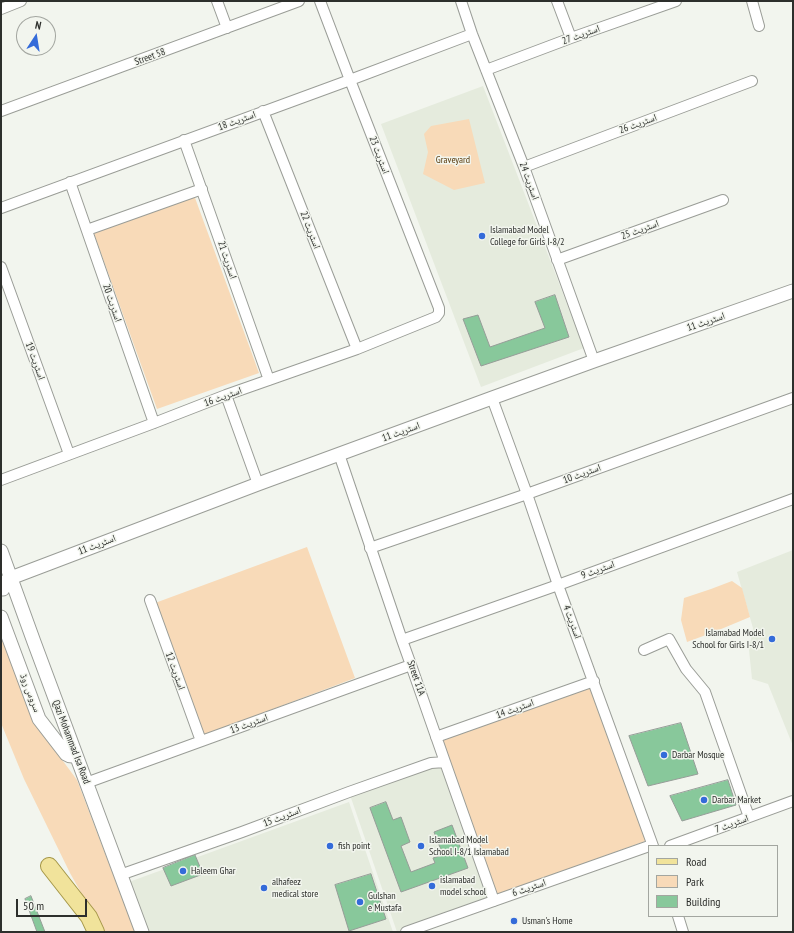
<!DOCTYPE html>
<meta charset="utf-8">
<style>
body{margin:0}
#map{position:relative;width:794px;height:933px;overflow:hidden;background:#f2f5ee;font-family:"PT Sans Narrow",sans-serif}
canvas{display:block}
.frame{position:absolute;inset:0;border:2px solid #2d2f2c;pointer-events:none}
.legend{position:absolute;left:648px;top:845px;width:130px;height:72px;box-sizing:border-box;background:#f2f5ee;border:1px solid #a3a6a0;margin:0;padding:5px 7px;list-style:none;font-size:12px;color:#2d2f2c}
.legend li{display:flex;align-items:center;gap:8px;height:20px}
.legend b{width:20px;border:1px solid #a3a6a0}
.north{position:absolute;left:16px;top:16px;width:40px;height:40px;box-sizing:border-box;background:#f2f5ee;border:1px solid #a3a6a0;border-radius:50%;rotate:12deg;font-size:11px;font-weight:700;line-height:16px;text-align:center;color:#2d2f2c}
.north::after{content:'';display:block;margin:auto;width:14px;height:18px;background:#346bd9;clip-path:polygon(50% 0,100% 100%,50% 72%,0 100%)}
.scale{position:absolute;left:16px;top:899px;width:71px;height:18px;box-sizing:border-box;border:2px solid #2d2f2c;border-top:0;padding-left:5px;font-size:12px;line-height:14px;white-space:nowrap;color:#2d2f2c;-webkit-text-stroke:3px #f2f5ee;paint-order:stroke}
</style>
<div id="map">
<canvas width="794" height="933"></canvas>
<div class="frame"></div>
<ul class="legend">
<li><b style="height:5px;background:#f1e39b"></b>Road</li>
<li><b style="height:11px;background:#f8dab8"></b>Park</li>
<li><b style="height:11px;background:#88c89b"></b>Building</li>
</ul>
<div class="north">N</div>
<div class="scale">50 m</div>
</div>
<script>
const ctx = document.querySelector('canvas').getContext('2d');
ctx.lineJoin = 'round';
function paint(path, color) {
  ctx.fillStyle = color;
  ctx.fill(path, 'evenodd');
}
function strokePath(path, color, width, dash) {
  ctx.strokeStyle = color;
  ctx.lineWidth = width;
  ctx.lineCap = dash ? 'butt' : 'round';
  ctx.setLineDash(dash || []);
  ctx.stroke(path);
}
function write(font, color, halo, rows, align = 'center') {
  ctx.font = font + ' "PT Sans Narrow","Noto Naskh Arabic",sans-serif';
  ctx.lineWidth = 3;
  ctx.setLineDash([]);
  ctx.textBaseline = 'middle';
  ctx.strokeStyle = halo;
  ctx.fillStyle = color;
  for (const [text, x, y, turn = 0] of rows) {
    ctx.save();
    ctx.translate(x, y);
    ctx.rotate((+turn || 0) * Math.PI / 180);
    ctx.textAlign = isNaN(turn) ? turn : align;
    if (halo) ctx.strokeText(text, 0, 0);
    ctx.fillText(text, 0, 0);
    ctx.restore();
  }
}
paint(new Path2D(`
 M483,86l101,262 -103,39 -100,-263z
 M793,550v196l-25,-62 -16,-5 -3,-29 4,-22 -16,-56z
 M445,762l49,139 -88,31h-9l-48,-140z
 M349,802l44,130h-246l-18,-50z`), '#e5ebdd');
paint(new Path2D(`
 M469,119l16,64 -31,7 -31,-16 5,-22 -4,-18 7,-8z
 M194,195l65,178 -102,36 -64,-178z
 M307,547l48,131 -153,58 -47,-133z
 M732,581l10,7 8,29 -36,15 -27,10 -6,-22 3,-22 27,-9z
 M1,635l34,88 42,57 58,152h-32l-33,-59 -46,-94 -23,-56z
 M594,681l54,159 -153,56 -59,-159z`), '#f8dab8');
const building = new Path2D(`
 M555,295l14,42 -88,29 -18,-47 15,-4 12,32 55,-19 -10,-26z
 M681,723l17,51 -50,12 -19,-50z
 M728,780l8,25 -54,16 -12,-25z
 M386,802l7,18 8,-3 9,25 -9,4 10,26 24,-9 -2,-5 10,-3 -9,-23 18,-7 16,43 -67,24 -31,-84z
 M195,855l8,19 -32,12 -8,-18z
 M371,874l15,45 -37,12 -14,-46z
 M31,896l14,36h-8l-12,-33z`);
paint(building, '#88c89b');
strokePath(building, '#969d98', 1);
const minor = new Path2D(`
 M217,1l10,27
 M461,1l11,33 52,133 70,194
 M557,1l14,37
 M752,1l7,25
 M1,9l20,-8
 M486,70l85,-32 105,-37
 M1,111l298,-110
 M263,111l94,238
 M184,140l85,240
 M524,167l228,-86
 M70,182l84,241
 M1,208l349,-128 122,-46
 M87,230l115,-41
 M557,260l166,-60
 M1,267l68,187
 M226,395l32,89
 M492,398l35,96 31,91 95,261
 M339,454l63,186 9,25 34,97 49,139
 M1,480l153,-57 72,-28 131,-46 79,-32 3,-4v-5l-89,-228 -30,-79
 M370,548l157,-54 266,-96
 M150,600l51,141
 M402,640l156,-55 235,-86
 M644,650l25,-11 17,30 19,23 44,125
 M436,737l158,-56
 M86,783l325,-118
 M670,846l123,-45
 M120,875l122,-43 107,-40 82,-29 14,-1
 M678,916l5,16
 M406,932l246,-87`);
const tertiary = new Path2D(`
 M1,551l33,91 108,290
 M8,579l250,-95 234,-86 102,-37 199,-70
 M1,589h2l5,-10
 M1,617l38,102 27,35c3,2 6,3 10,1`);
const primary = new Path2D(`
 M49,866l40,51 7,15`);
strokePath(minor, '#9a9d97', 12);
strokePath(tertiary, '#9a9d97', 15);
strokePath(primary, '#a69849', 18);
strokePath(minor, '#fff', 10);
strokePath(tertiary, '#fff', 13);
strokePath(primary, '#f1e39b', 16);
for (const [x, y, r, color] of [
 [482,236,4,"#346bd9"],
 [772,639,4,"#346bd9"],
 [664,755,4,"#346bd9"],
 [704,800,4,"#346bd9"],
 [330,846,4,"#346bd9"],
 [421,846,4,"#346bd9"],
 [183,871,4,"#346bd9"],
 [432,886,4,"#346bd9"],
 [264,888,4,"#346bd9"],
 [360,902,4,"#346bd9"],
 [514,921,4,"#346bd9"]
]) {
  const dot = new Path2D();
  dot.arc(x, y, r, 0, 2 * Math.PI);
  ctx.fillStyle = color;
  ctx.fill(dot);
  strokePath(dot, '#f2f5ee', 1.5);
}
write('10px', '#2d2f2c', '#f2f5ee', [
 ["اسٹریٹ 27",581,35,-20],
 ["Street 58",150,57,-20],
 ["اسٹریٹ 18",237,121,-20],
 ["اسٹریٹ 26",638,124,-20],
 ["اسٹریٹ 23",379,155,69],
 ["اسٹریٹ 24",529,181,70],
 ["اسٹریٹ 22",310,230,69],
 ["اسٹریٹ 25",640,230,-20],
 ["اسٹریٹ 21",227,260,71],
 ["اسٹریٹ 20",112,303,71],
 ["اسٹریٹ 11",706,322,-19],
 ["اسٹریٹ 19",35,361,70],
 ["اسٹریٹ 16",223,397,-20],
 ["اسٹریٹ 11",401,432,-20],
 ["اسٹریٹ 10",582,474,-20],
 ["اسٹریٹ 11",97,545,-21],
 ["اسٹریٹ 9",598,570,-20],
 ["اسٹریٹ 4",572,622,70],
 ["اسٹریٹ 12",175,671,70],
 ["Street 11A",416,678,71],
 ["سروس روڈ",30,693,69],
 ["اسٹریٹ 14",515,709,-20],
 ["اسٹریٹ 13",249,724,-20],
 ["Qazi Mohammad Isa Road",71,742,69],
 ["اسٹریٹ 15",282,817,-21],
 ["اسٹریٹ 7",732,824,-20],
 ["اسٹریٹ 6",529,888,-19]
]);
write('10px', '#593a0b', '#f2f5ee', [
 ["Graveyard",453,160]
]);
write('10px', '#2d2f2c', '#f2f5ee', [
 ["Islamabad Model",490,230],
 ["College for Girls I-8/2",490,242],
 ["Islamabad Model",764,633,"right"],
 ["School for Girls I-8/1",764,645,"right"],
 ["Darbar Mosque",672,755],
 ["Darbar Market",712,800],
 ["Islamabad Model",429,840],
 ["School I-8/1 Islamabad",429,852],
 ["fish point",338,846],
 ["Haleem Ghar",191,871],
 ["islamabad",440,880],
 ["model school",440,892],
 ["alhafeez",272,882],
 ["medical store",272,894],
 ["Gulshan",368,896],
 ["e Mustafa",368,908],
 ["Usman's Home",522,921]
], 'left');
</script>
